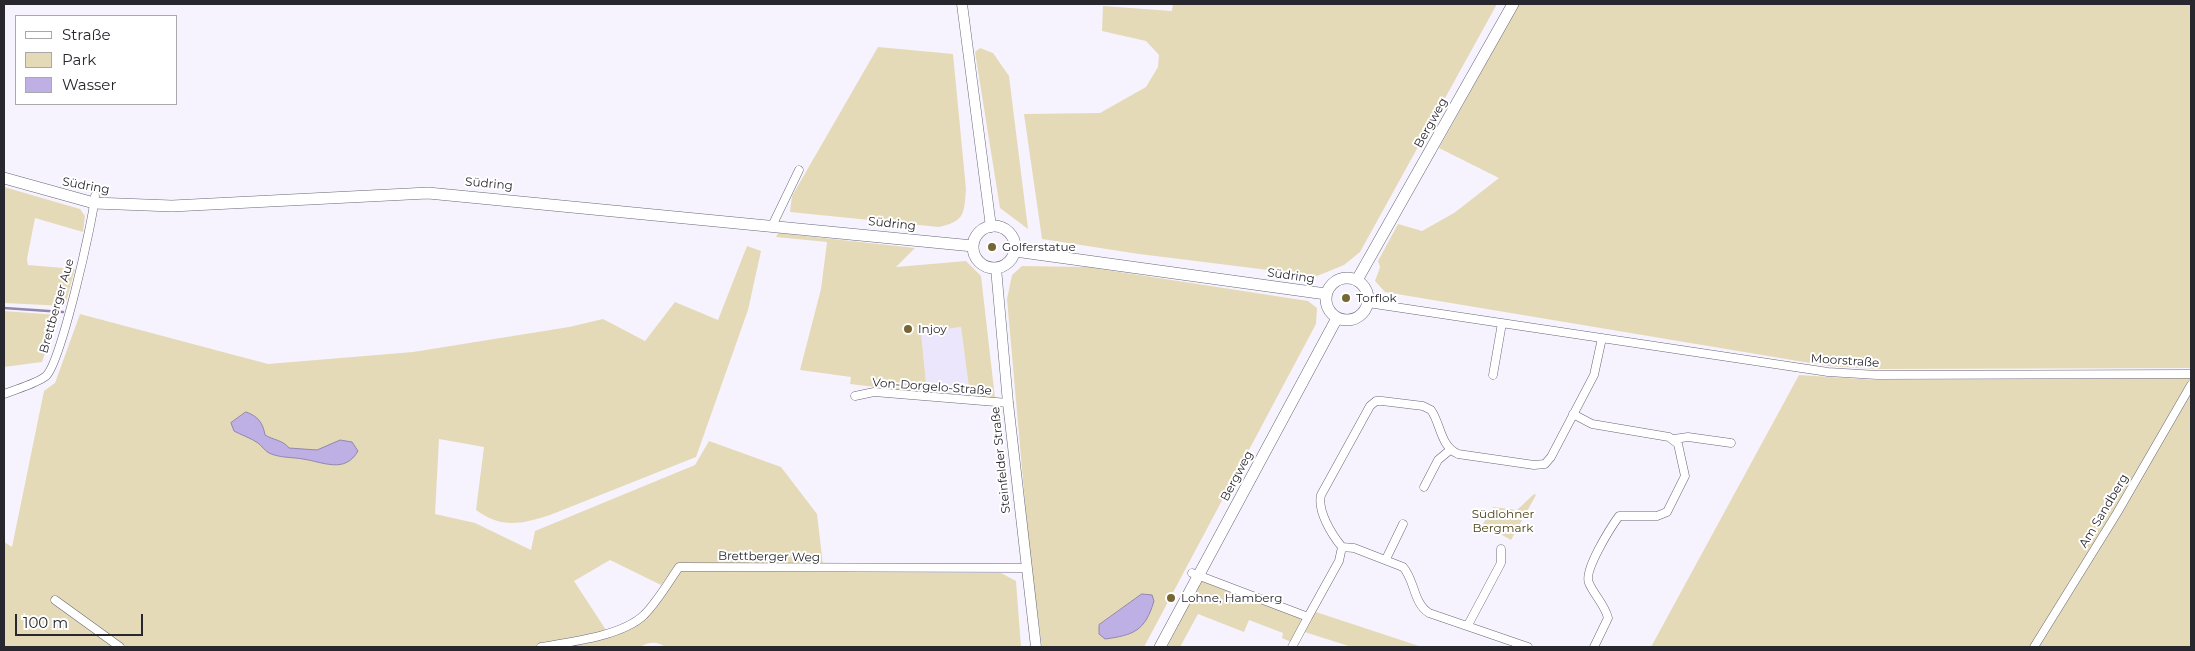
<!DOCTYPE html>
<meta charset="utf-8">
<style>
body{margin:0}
#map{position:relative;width:2195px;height:651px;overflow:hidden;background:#f6f3ff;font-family:Montserrat,sans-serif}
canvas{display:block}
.frame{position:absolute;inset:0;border:5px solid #29272e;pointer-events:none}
.legend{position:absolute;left:15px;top:15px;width:162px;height:90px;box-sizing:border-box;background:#fff;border:1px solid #a9a9ab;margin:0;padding:6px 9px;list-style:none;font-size:15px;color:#29272e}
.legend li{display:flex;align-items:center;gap:10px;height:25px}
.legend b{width:25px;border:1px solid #a9a9ab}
.scale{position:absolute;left:15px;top:614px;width:128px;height:22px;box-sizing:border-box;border:2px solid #29272e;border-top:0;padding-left:6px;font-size:15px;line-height:18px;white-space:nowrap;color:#29272e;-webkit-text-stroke:4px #fff;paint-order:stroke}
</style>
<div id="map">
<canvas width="2195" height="651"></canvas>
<div class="frame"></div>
<ul class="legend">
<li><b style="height:6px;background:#fff"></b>Straße</li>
<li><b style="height:14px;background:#e5dab7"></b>Park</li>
<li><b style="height:14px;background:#beb0e4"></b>Wasser</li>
</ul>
<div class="scale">100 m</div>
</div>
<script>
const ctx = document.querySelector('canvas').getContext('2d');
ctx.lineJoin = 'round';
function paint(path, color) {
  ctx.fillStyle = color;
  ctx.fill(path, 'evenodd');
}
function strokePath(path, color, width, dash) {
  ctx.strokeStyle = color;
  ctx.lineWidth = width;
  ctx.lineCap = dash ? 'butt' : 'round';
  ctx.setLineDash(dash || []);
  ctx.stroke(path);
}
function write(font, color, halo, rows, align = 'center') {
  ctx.font = font + ' Montserrat,sans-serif';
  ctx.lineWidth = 4;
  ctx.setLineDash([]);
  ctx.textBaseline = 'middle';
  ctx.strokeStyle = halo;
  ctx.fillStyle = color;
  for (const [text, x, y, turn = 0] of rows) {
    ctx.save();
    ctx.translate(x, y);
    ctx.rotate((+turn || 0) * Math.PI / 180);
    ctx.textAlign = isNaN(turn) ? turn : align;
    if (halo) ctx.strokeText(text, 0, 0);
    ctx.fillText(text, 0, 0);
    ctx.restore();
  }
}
paint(new Path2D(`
 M961,327l9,69 -43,-3 -6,-62z`), '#ebe6fb');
paint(new Path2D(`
 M1173,4h324l-137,248 -16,13 -27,11 -178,-22 -97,-15 -18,-125 76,-1 46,-26 12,-20 1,-12 -13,-14 -44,-10 1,-25 69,5z
 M1519,4h672v364l-314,1 -49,-3 -443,-74 -10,-11 5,-14 -2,-6 20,-37 24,7 32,-18 45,-35 -60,-30z
 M878,47l75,7 13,135c-2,25 -1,32 -27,38l-149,-15 2,-16z
 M980,48l13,5 16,23 19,153 -28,-21 -25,-156z
 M4,187l76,22 5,7 -2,16 -48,-14 -8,41 1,6 47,4 -10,37 -61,-3z
 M778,233l137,15 -19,19 70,-6 15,15 14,122 -25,-2 -9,-69 -40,5 6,61 -77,-9 1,-7 -51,-7 21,-81 6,-47 -51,-5z
 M747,246l14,5 -13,59 -52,147 -146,58c-29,9 -48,14 -74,-5l8,-63 -45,-8 -4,75 40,9 56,27 4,-19 160,-66 14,-24 72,26 36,47 6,51 -147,-1 -15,21 -51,-25 -36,21 32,49 -40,9 1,8h-563v-105l8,5 32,-156 11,-8 25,-69 188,50 145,-12 156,-25 34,-8 42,22 30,-39 43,18z
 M1022,266l65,1 221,34 9,7 -1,16 -172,323h-102l-12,-88 -23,-260 5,-24z
 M4,311l54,4 -16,47 -38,5z
 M1799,375l78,5 314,-2v269h-540z
 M1534,494l2,1 -25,45 -28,-16 10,-17 24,3z
 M681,571l320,2 15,8 5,66h-356c-8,-6 -16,-5 -25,0h-73c23,-5 50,-9 70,-22 19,-11 31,-37 44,-54z
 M1201,581l108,40 7,-9 106,35h-70l-54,-17 -7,12 -9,-4 1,-5 -34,-13 -5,12 -46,-18 -18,33h-13z`), '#e5dab7');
const water = new Path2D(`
 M246,412c12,4 17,11 19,23 8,5 18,5 24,13l28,2 23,-10 12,2 6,9c-13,23 -35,11 -55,8 -12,-2 -23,-1 -34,-6 -5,-3 -7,-7 -11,-10 -7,-5 -17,-8 -24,-12l-3,-8z
 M1142,594l10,1 2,6c-9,30 -20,34 -49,38l-6,-5v-9z`);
paint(water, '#beb0e4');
strokePath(water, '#9187ad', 1);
strokePath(new Path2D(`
 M4,308l59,4`), '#9187ad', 2.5);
const minor = new Path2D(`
 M772,226l27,-56
 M1368,303l460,69 49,3 314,-1
 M1493,375l9,-52
 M4,394c12,-5 32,-10 42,-18 15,-14 47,-155 49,-180
 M855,396l19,-4 134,11
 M1573,414l19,10 77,13 9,7 7,32 -18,36 -10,4h-38c-8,11 -36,55 -30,67 5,12 16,22 19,35l-14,29
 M1674,439l14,-2 43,6
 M1424,487l14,-27 12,-10
 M1342,547l12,1 49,19c12,13 10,36 26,46l99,34
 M1386,559l17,-35
 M1192,573l116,44 31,-56 3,-14c-10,-12 -25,-36 -21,-52l49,-89 6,-5h6l41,5 8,4c10,14 9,36 27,44l76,11 11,-1 6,-7 43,-82 8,-37
 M55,600l65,47
 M1468,625l33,-62v-14
 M541,647c30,-5 81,-11 103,-32 13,-13 24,-32 35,-48l348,1
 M1292,647l16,-30
 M2034,647l83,-134 74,-128`);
const tertiary = new Path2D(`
 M962,4l29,223
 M996,268l12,135 28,244`);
const secondary = new Path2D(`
 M4,178l90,25 78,3 256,-13 545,53
 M973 247a21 21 0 1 1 42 0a21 21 0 1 1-42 0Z
 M1015,251l311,43
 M1326 299a21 21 0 1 1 42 0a21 21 0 1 1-42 0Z
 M1357,280l156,-276
 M1160,647l177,-329`);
strokePath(minor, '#6a6777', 9);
strokePath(tertiary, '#6a6777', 11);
strokePath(secondary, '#6a6777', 12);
strokePath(minor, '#fff', 8);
strokePath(tertiary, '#fff', 10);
strokePath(secondary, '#fff', 11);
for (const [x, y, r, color] of [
 [992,247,5,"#756633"],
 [1346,298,5,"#756633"],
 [908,329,5,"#756633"],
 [1171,598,5,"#756633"]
]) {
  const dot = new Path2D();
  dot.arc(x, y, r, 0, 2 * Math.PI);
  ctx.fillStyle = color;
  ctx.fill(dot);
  strokePath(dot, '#fff', 2);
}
write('12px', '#29272e', '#fff', [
 ["Bergweg",1431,123,-61],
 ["Südring",489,184,5],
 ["Südring",86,186,10],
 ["Südring",892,224,6],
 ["Südring",1291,276,8],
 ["Brettberger Aue",57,306,-74],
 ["Moorstraße",1845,361,4],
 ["Von-Dorgelo-Straße",932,387,4],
 ["Steinfelder Straße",1001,460,-96],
 ["Bergweg",1237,476,-62],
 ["Am Sandberg",2104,511,-59],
 ["Brettberger Weg",769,557,1]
]);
write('12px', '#29272e', '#fff', [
 ["Golferstatue",1002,247],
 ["Torflok",1356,298],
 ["Injoy",918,329],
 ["Lohne, Hamberg",1181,598]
], 'left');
write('12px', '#4e4116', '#fff', [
 ["Südlohner",1503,514],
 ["Bergmark",1503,528]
]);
</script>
